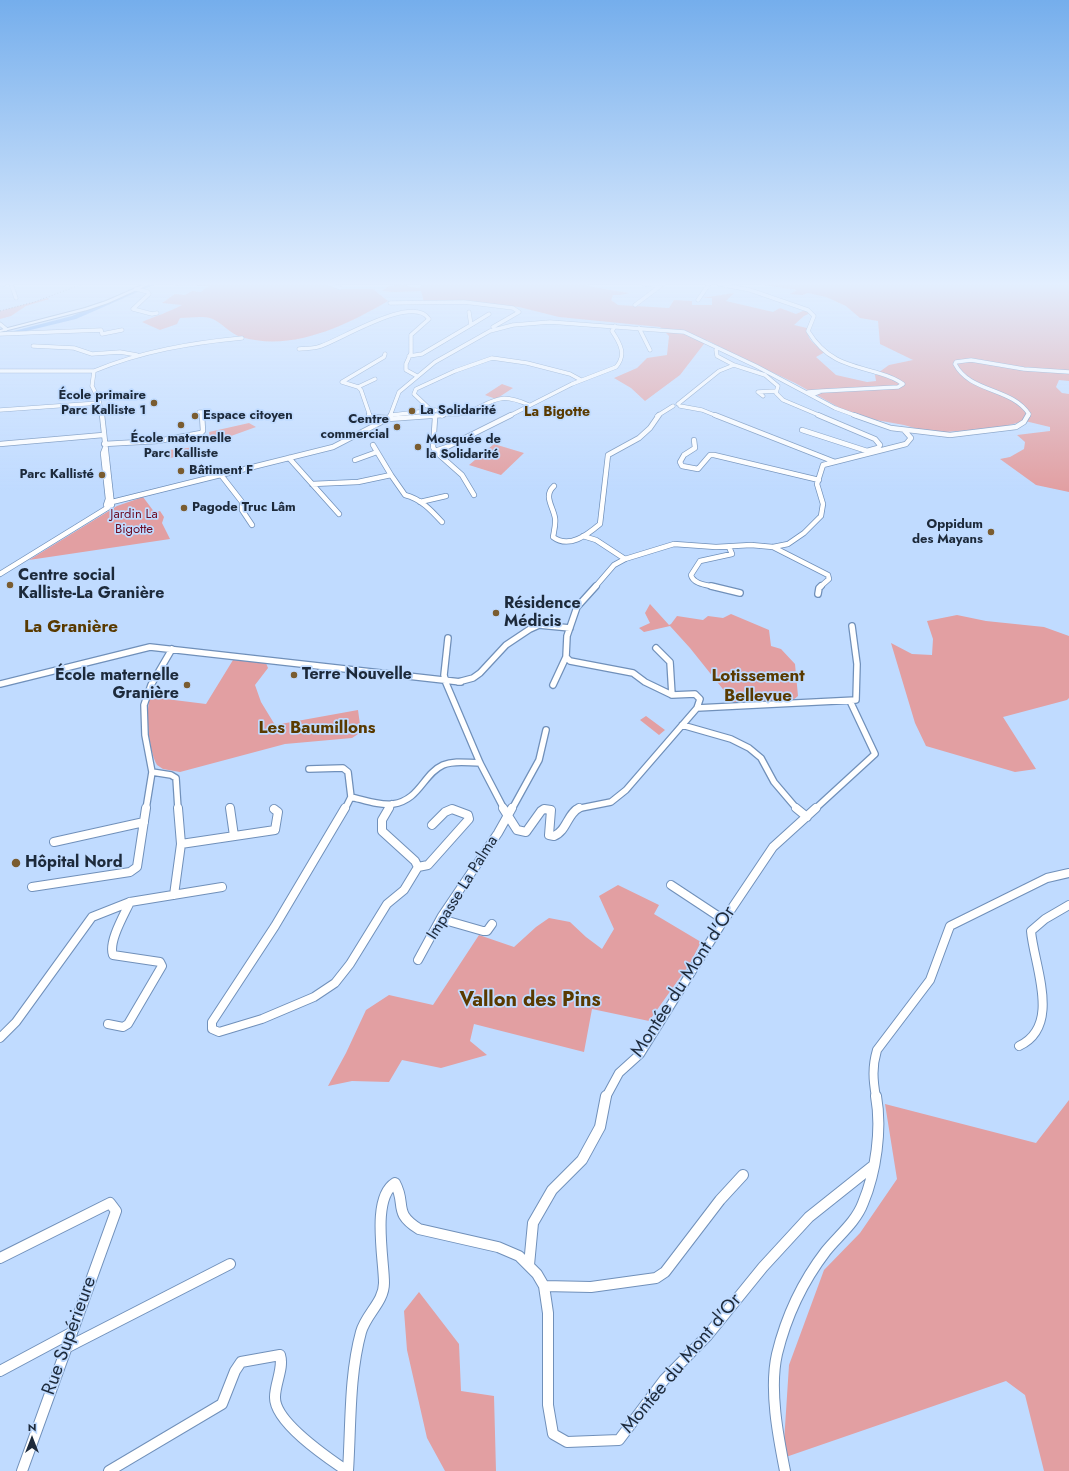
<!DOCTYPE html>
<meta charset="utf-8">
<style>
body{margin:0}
#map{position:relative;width:1069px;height:1471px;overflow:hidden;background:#c0dbff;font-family:Jost,sans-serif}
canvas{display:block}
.north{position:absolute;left:12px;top:1419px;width:40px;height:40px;-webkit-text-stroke:3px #c0dbff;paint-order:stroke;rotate:0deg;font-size:11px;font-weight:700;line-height:16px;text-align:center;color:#1d2a3b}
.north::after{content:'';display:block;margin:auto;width:14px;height:18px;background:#1d2a3b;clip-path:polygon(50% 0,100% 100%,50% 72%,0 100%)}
</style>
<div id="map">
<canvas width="1069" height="1471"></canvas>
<div class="north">N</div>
</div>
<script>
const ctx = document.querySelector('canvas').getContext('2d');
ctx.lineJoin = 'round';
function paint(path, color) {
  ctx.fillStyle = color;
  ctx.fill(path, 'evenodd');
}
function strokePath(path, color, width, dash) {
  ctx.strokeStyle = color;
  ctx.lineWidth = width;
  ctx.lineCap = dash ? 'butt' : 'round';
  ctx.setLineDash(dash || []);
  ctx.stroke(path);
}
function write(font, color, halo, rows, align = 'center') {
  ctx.font = font + ' Jost,sans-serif';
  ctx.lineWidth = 3.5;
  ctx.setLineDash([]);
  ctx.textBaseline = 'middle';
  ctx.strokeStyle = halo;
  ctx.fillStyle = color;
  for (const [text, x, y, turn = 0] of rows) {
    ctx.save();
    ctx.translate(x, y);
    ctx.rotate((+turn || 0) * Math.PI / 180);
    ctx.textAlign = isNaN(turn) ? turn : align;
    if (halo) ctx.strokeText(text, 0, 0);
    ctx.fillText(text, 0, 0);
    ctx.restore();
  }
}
paint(new Path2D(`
 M173,284h155l8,2 1,3h36l15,12c-43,25 -96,51 -147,36 -11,-3 -19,-15 -31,-19 -9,-2 -21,0 -30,0l-3,6 -17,6 -18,-8c14,-6 27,-10 40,-17l-20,-2 13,-9 10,1 7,-4 9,1 8,-6 -37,-1z
 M404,284l6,3 10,1 2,-4h168l-3,2 42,7 -8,2h-8l-2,5 7,5 51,3 5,-8 18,1v4h20v-7h-10l32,-5 -8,8 47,11 7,-4 16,6 9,-4 5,3 -6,3 -10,9 13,3c0,13 9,17 18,24l-9,5 20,18 31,7 9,-1 -1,-6 14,-10 24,-5 -33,-16 -2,-23 -18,-3 -14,-12 -20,-9 -18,-4 -5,2 -13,-1 7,-4 -39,-6h311v97l-10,-1 -3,7 6,6 7,1v98l-33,-7 -36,-26 10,-2 14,-8 1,-7 -8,-7 33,-4v-4l-25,-6 -28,7 -65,5 -28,-8 -39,-7 -25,-10 -45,-25 -70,-33 -18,-10 -27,35 -35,26 -14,-13 -17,-10 23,-10 10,-10 20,-3 2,-19 -9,-9 -101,-10 -40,-10 -50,-5h-45l-3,-11c-13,0 -25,2 -39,0l7,-5z
 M48,298l1,1 -23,7 -15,10 -11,3v-8z
 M502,384l11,4 -17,11 -11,-4z
 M249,423l7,4 -25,9 -21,4 -1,-8z
 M494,444l30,9 -23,22 -32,-10z
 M196,447v7l-27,4v-8z
 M143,497l12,16 5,-2 4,6 -2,6 8,16 -141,21 88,-54z
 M650,604l19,21 2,-1 6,-8 26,4 5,-4 15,2 8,-4 38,16 2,16 10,3 14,15 3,32 -5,4 -59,3 -44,-55 -20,-22 -26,6 -5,-4 11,-5 -5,-10z
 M957,615l29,6 58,6 25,9v62l-2,2 -64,17 33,52 -21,3 -89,-26 -11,-23 -24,-80 21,11 20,1 1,-16 -6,-18z
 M233,660l33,3 2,5 -13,17 6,17 14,23 83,-15 3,22 -9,6 -67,6 -105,28 -17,-3 -6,-4c-8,-14 -12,-52 -7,-68l56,7z
 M646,716l19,14 -6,5 -19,-15z
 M618,885l41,20 -5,9 47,28 -12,23 -40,56 -57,-12 -8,43 -110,-28 -4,17 17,14 -46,13 -39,-8 -13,22 -37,-1 -24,5 18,-33 20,-43 23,-15 44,10 46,-70 35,12 22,-20 13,-9 21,4 16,15 16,12 12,-20 -15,-33z
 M1069,1100v371h-25l-19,-76 -19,-14 -223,77 6,-93 35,-95 36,-37 37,-54 -12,-75 151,39z
 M419,1292l40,52 2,47 33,5 2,75h-51l-18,-33 -20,-88 -3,-39z`), '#e29fa2');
paint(new Path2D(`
 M148,284h8l-80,35 -62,15 -4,-2 62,-16z`), '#68a4f1');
const minorFar4 = new Path2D(`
 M11,284l5,14
 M330,284l10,4
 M644,284l16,2
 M719,284l31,6 58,20 6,6 -6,15c17,28 37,33 67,41 10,3 19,5 28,12l-5,3 -76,4
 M0,285l4,-1
 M136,289l12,3 1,2 -16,15 19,5 5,-1
 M698,300l11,-16
 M390,303l74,-1 49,6 6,4 -26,15
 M635,305l28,-21
 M0,324l6,5
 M471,325l18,-11
 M639,328l11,22
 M0,334l101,-4 1,4 20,-4
 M33,346l41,2 18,6 28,-2 17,3
 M299,349c7,-1 15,0 22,-3 21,-7 92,-52 108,-27l-18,16v18l-5,11v6l11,6
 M409,356l13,-2 49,-29 -2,-13
 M734,365l31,10 13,11 -2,7 7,7 38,16
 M0,371h94
 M358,387l17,-8
 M808,392l14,-1 -10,4
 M763,396l-5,-4 18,-1
 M678,404l41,-33 15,-6 -17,-9 -1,-6 2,-2
 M680,406l22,4 15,6
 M0,410l99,-7
 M432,411l-18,-17 2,-5 39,-18 37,-13 35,5 43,11 11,6
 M199,412h3v4
 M444,414c8,0 19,1 25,-2 27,-12 30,-20 60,-7
 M392,415l43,-5 9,3 -2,3
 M102,416l-3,-16 -7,-14 2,-15c48,-20 97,-28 148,-33
 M370,416l-9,-26 -3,-3 -16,-5 42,-25 1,-3
 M390,416l9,-24 36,-30 55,-31 23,-6 37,-3 134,10 72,34 79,42 22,8
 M509,416l63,-32 44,-17c11,-12 4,-24 -4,-36l3,-5
 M657,416l16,-10
 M1028,416l1,-2c-18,-27 -59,-21 -74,-50l1,-2 15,-2 53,9 45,3`);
const minorFar3 = new Path2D(`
 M369,415l1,2 18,1
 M715,415l120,47
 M854,415l37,13 59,7 66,-8 8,-5 4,-7
 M435,418l-2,29 2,4
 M388,419l55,-4
 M802,430l65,21 11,-3 2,-3 -5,-6 -57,-24
 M694,440l1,8 -11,7 -4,7 2,4 16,3 12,-14h4l105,25
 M0,444l103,-9
 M104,444l54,-3 43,-8 2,-2 -1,-16
 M105,448l-2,5 5,46 -2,6
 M289,458l50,56
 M355,460l22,-8
 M221,475l21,27v8l10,15
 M391,475l14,20c16,4 26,15 37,27
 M312,484l46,-2 33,-7 -18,-30
 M554,486c-11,10 -1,20 1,32 1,6 -1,13 -2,19 16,12 34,-2 47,-13l8,-69 31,-17 11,-10 9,-13
 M474,495l-12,-20 -27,-24 12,-4 64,-32
 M420,502l26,-6
 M108,503l225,-56 56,-29 2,-3
 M583,536l13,4 29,19
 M773,547l55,28 1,4 -9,8
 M0,574l112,-69 -10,-90
 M595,587l19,-22 11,-6 49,-15 42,3 35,-2 22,2 15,-3 16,-11 17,-17 2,-12 -6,-20 6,-19 83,-21 5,-6 -7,-8
 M715,587c-8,-2 -22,-3 -24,-12l9,-14 32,-7 -3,-7`);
const minorFar2 = new Path2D(`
 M711,586l29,7
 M818,594l1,-6 2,-2
 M448,638l-4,37 2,8 34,80 24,46
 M656,648l14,14 2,33
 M172,649l-21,36 -7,20 1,30 7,37 19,3 5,3 2,31
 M566,657l4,4 63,12 12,9 27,13 23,-1 5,5 -3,9 -71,82 -15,12 -35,7
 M458,682l15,-4 7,-5 26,-28 24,-16 9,-4 31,3
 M0,684l150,-37 311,35
 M553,685l13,-28 1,-21 10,-29 19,-21
 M697,708l159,-8 1,-36 -5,-38
 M682,725l49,14 18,9 12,10 13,24 23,27
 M309,769l34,-1 5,4 3,25 -6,12
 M351,797c13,3 29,9 42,7 27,-4 30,-30 50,-39 12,-5 25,-2 37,-2
 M230,807v2
 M146,809l6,-37
 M389,809l3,-5
 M512,809l27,-49 7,-30
 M815,809l60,-55 -25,-53`);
const minorFar1 = new Path2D(`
 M230,808l4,28
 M345,808l-70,118 -63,96v7l7,3 43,-13 52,-22 21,-14 15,-19 37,-60 17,-14 14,-23 -3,-6 -33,-30v-11l7,-12
 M503,808l14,22 9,2 15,-21 3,-2 7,1 -2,25 5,1c13,-5 13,-22 25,-28
 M796,808l11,9
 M54,842l90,-20
 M181,844l94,-14 3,-18 -4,-3
 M418,867l10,-2 41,-46 -1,-4 -16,-6 -7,3 -13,13
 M671,885l53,35
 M32,887l98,-15 7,-5 9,-59
 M174,895l7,-51 -3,-36
 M441,919l42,12h4l5,-7
 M418,960l24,-44 56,-83 14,-25
 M108,1024l15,3 5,-3 34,-58 -2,-4 -47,-7c-5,-13 11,-40 17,-53
 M0,1038l16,-16 76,-105 38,-15 92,-15
 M1019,1046c43,-20 15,-80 12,-115l14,-12 24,-14
 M606,1097l13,-24 21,-19 80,-128 53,-79 43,-39
 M876,1097c-3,-17 -4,-30 1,-47l53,-70 20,-54 97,-48 22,-5`);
const minor = new Path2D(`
 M0,1258l110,-55 6,8 -94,260
 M529,1265l4,-42 19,-33 30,-30 18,-33 6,-31
 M544,1286l47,1 65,-9 9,-6 55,-72 23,-25
 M66,1348l164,-84
 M0,1371l71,-38
 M109,1471l113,-67 13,-33 6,-9 39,-7c4,13 -5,28 -5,42 -1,25 53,61 72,74
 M348,1471c3,-46 1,-95 13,-139 5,-18 23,-30 23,-49 0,-24 -13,-85 11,-100 12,22 -3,29 24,46l79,18 21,9 18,18 7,12 4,27v92l5,29 14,8 52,-2 45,-60 43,-44 56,-69 46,-50 64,-51
 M785,1471c-7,-35 -16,-82 -8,-117 9,-37 26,-73 49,-103 12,-15 30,-29 37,-48 13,-31 19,-74 13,-107`);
const secondary = new Path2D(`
 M145,284h5l-42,19 -21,7 -87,22v-2l85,-22 21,-7z`);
strokePath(minorFar4, '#7090ba', 4.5);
strokePath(minorFar3, '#7090ba', 6);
strokePath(minorFar2, '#7090ba', 8);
strokePath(minorFar1, '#7090ba', 10);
strokePath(minor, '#7090ba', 12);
strokePath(secondary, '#7090ba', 2);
strokePath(minorFar4, '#fff', 3.5);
strokePath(minorFar3, '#fff', 4.5);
strokePath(minorFar2, '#fff', 5.5);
strokePath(minorFar1, '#fff', 8);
strokePath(minor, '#fff', 10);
paint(secondary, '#fff');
strokePath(new Path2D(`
 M0,311l34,-9 49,-18`), '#53647b', 1, [1, 2]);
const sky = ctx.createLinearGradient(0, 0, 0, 490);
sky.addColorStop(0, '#75aeec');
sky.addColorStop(0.58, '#e3efff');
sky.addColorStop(1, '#e3efff00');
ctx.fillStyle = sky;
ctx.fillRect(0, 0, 1069, 490);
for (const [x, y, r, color] of [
 [154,403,4,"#7a5c30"],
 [412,411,4,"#7a5c30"],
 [195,416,4,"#7a5c30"],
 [181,425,4,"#7a5c30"],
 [397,427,4,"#7a5c30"],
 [418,447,4,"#7a5c30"],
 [181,471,4,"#7a5c30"],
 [102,475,4,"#7a5c30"],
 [184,508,4,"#7a5c30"],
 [991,532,4,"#7a5c30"],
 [10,585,4,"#7a5c30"],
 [496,613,4,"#7a5c30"],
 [294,675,4,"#7a5c30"],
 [187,685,4,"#7a5c30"],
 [16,863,5,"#7a5c30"]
]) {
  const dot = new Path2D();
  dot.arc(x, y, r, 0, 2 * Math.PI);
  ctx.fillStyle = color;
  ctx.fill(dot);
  strokePath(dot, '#c0dbff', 1.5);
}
write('bold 13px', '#1d2a3b', '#c0dbff', [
 ["École primaire",146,396,"right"],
 ["Parc Kalliste 1",146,411,"right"],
 ["La Solidarité",420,411],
 ["Espace citoyen",203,416],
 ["Centre",389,420,"right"],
 ["commercial",389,435,"right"],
 ["École maternelle",181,439,"center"],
 ["Parc Kalliste",181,454,"center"],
 ["Mosquée de",426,440],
 ["la Solidarité",426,455],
 ["Bâtiment F",189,471],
 ["Parc Kallisté",94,475,"right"],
 ["Pagode Truc Lâm",192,508],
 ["Oppidum",983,525,"right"],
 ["des Mayans",983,540,"right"]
], 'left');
write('13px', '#6c0b22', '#c0dbff', [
 ["Jardin La",134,515],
 ["Bigotte",134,530]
]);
write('bold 14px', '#593a00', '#c0dbff', [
 ["La Bigotte",557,413]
]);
write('bold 16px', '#1d2a3b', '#c0dbff', [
 ["Centre social",18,576],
 ["Kalliste-La Granière",18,594],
 ["Résidence",504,604],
 ["Médicis",504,622],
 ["Terre Nouvelle",302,675],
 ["École maternelle",179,676,"right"],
 ["Granière",179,694,"right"],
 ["Hôpital Nord",25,863]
], 'left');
write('16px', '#1d2a3b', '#c0dbff', [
 ["Impasse La Palma",463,888,-58]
]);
write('bold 17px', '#593a00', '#c0dbff', [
 ["La Granière",71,628],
 ["Lotissement",758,677],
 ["Bellevue",758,697],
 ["Les Baumillons",317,729]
]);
write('19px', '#1d2a3b', '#c0dbff', [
 ["Montée du Mont d'Or",684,982,-57],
 ["Rue Supérieure",70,1336,-70],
 ["Montée du Mont d'Or",682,1364,-50]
]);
write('bold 20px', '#593a00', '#c0dbff', [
 ["Vallon des Pins",530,1001]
]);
</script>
